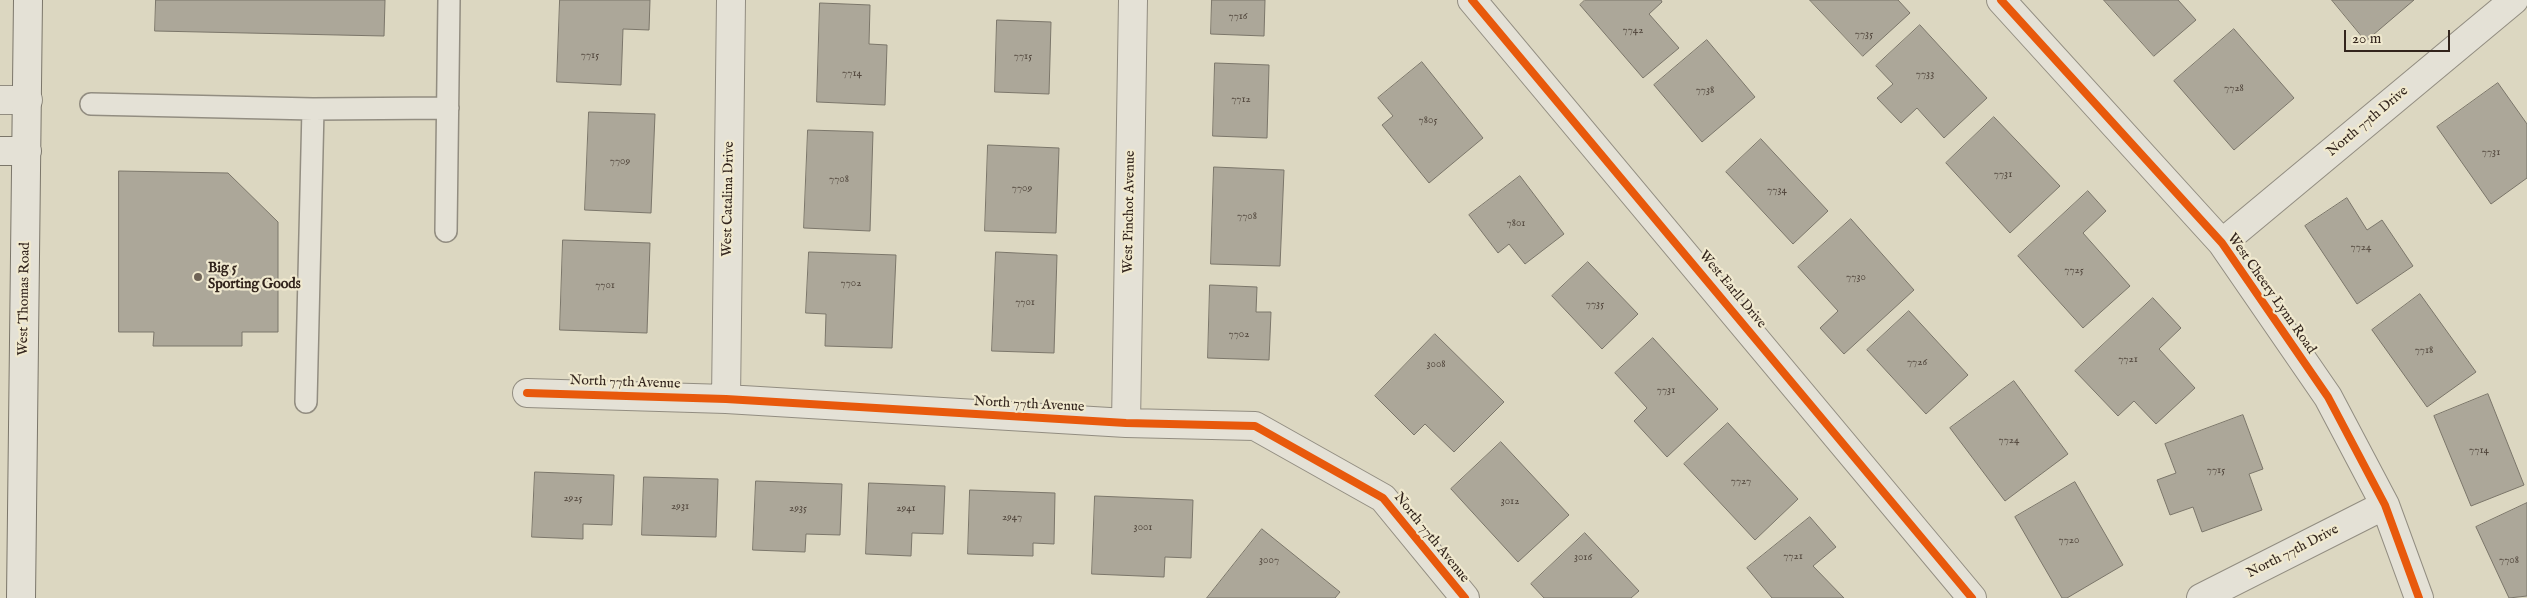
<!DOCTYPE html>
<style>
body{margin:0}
#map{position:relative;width:2527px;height:598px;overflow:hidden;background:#dcd7c1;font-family:"IM FELL English",serif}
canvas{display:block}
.scale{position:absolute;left:2344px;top:30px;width:106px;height:22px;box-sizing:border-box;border:2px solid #32241c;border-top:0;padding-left:6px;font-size:15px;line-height:18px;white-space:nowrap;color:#32241c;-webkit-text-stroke:4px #f0e9cf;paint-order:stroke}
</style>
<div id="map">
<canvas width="2527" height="598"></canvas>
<div class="scale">20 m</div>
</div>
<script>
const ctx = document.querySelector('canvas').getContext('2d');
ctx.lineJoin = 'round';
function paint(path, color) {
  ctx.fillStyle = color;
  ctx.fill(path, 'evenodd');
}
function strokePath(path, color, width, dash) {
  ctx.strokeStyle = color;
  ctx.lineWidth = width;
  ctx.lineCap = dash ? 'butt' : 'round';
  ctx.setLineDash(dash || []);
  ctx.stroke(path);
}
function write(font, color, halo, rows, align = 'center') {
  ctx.font = font + ' "IM FELL English",serif';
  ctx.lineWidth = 4.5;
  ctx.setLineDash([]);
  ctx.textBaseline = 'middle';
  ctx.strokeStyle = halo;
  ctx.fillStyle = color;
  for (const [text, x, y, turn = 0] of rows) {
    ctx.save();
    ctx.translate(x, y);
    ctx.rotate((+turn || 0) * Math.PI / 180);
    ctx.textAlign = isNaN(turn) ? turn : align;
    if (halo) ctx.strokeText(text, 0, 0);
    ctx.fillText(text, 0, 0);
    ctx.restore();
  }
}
const building = new Path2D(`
 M156,0h229l-1,36 -229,-5z
 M560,0h90l-1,30 -26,-1 -2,56 -64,-3z
 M1212,0h53l-1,36 -53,-2z
 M1585,0h76l1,2 -13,12 30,34 -36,30 -63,-73z
 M1810,0h88l12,13 -47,43z
 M2104,0h74l18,20 -42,36z
 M2332,0h82l-48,41z
 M820,3l50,2 -1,39 18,1 -2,60 -68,-3z
 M997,20l54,2 -2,72 -54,-2z
 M1920,25l67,73 -43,40 -27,-30 -16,15 -24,-25 16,-14 -17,-18z
 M2234,29l60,69 -60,52 -60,-69z
 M1707,40l48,57 -53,45 -48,-57z
 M1422,62l61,76 -54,45 -47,-58 11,-9 -15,-18z
 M1215,63l54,2 -2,73 -54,-2z
 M2498,83l29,41v54l-36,26 -54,-77z
 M589,112l66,2 -4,99 -66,-3z
 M1994,117l66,69 -50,47 -64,-70z
 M808,130l65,2 -3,99 -66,-3z
 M1761,139l67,72 -35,33 -67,-72z
 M988,145l71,3 -3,85 -71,-2z
 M1214,167l70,3 -4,96 -69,-2z
 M119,171l109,2 50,49v110h-36v14h-89l1,-14h-35z
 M1520,176l44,58 -39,30 -16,-20 -11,9 -29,-38z
 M2088,191l18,20 -23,22 47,53 -47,42 -65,-72z
 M2347,198l20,32 15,-10 31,46 -56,38 -52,-78z
 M1851,219l63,71 -70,64 -24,-26 18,-17 -40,-44z
 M563,240l87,3 -3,90 -87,-3z
 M809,252l87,3 -4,93 -67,-2 1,-32 -20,-1z
 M996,252l61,3 -3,98 -62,-2z
 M1588,262l50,52 -36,35 -50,-53z
 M1210,285l47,2 -1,25h15l-2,48 -61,-2z
 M2420,294l56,78 -49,35 -55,-77z
 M2153,298l28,30 -22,21 36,39 -39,36 -22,-23 -16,15 -43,-45z
 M1909,311l59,64 -42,39 -59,-64z
 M1435,334l69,68 -50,50 -29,-28 -11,11 -39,-39z
 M1653,338l65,71 -51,48 -33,-36 13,-13 -32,-35z
 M2014,381l54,73 -63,47 -55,-73z
 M2488,394l36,91 -53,21 -37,-90z
 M2243,415l20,54 -14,5 13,36 -60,22 -9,-25 -23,8 -13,-35 19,-7 -11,-29z
 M1728,423l70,76 -43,41 -71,-76z
 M1501,442l68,73 -51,47 -67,-73z
 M535,472l79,3 -2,50 -29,-1v15l-51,-2z
 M644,477l74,2 -2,58 -74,-2z
 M756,481l86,3 -2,51 -34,-1 -1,18 -52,-2z
 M2075,482l48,83 -56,33h-5l-47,-81z
 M869,483l76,3 -2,48 -31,-1 -1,23 -45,-2z
 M970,490l85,3 -1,51 -21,-1v13l-65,-2z
 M1095,496l98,4 -2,58 -26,-1 -1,20 -72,-3z
 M2527,503v93l-18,2 -33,-71z
 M1810,517l26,30 -23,19 31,32h-72l-25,-30z
 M1262,529l78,63 -5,6h-128z
 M1585,533l54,58 -8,7h-87l-13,-14z`);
paint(building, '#aca799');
strokePath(building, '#7b766a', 1);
const service = new Path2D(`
 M91,104l222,5 135,-1
 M446,231l3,-231
 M306,402l7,-293`);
const minor = new Path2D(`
 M1472,0l500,598
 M2001,0l221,243 106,154 57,108 34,93
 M0,100h28
 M2222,243l292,-243
 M527,393l199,6 400,24 129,3 128,72 82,100
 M726,399l5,-399
 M1126,423l7,-423
 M2201,598l184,-93`);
const secondary = new Path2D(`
 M0,151h27
 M21,598l7,-598`);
strokePath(service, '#928d81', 24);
strokePath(minor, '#928d81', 30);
strokePath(secondary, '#7b766a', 30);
strokePath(service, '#e4e1d6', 21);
strokePath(minor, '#e4e1d6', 28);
strokePath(secondary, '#e4e1d6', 28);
strokePath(new Path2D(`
 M1472,0l500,598
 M2001,0l221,243 106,154 57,108 34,93
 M527,393l199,6 400,24 129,3 128,72 82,100`), '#e8590c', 8);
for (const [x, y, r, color] of [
 [198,277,5,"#6e6356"]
]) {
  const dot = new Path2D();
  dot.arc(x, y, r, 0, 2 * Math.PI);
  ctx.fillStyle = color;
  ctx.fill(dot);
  strokePath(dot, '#f0e9cf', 2);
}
write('11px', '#50453b', null, [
 ["7716",1238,17],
 ["7742",1633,31],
 ["7735",1864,35],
 ["7715",590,56],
 ["7715",1023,57],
 ["7714",852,74],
 ["7733",1925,75],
 ["7728",2234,89],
 ["7738",1705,91],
 ["7712",1241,100],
 ["7805",1428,121],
 ["7731",2491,153],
 ["7709",620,162],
 ["7731",2003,175],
 ["7708",839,180],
 ["7709",1022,189],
 ["7734",1777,191],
 ["7708",1247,217],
 ["7801",1516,224],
 ["7724",2361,248],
 ["7725",2074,271],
 ["7730",1856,278],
 ["7702",851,284],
 ["7701",605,286],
 ["7701",1025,303],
 ["7735",1595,305],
 ["7702",1239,335],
 ["7718",2424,351],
 ["7721",2128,360],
 ["7726",1917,363],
 ["3008",1436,365],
 ["7731",1666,391],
 ["7724",2009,441],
 ["7714",2479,451],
 ["7715",2216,471],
 ["7727",1741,482],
 ["2925",573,499],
 ["3012",1510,502],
 ["2931",680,507],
 ["2935",798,509],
 ["2941",906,509],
 ["2947",1012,518],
 ["3001",1143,528],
 ["7720",2069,541],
 ["7721",1793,557],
 ["3016",1583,558],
 ["3007",1269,561],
 ["7708",2509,561]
]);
write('14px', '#32241c', '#f0e9cf', [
 ["North 77th Drive",2368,122,-40],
 ["West Catalina Drive",729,199,-89],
 ["West Pinchot Avenue",1130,212,-89],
 ["West Earll Drive",1732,290,50],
 ["West Cheery Lynn Road",2271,294,55],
 ["West Thomas Road",25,299,-89],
 ["North 77th Avenue",625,383,2],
 ["North 77th Avenue",1029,405,3],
 ["North 77th Avenue",1431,538,51],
 ["North 77th Drive",2293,552,-27]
]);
write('bold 14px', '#32241c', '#f0e9cf', [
 ["Big 5",208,269],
 ["Sporting Goods",208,285]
], 'left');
</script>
